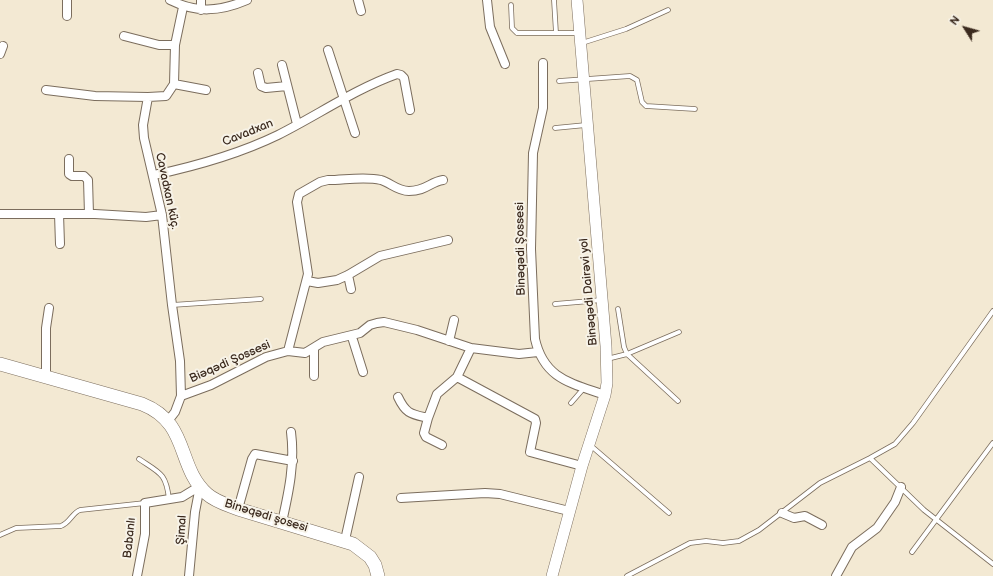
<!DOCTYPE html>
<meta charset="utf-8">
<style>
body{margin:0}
#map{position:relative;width:993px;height:576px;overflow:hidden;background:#f3e9d3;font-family:"Balsamiq Sans",sans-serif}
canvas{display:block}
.north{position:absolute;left:945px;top:8px;width:40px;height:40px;-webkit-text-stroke:3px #f7f3e8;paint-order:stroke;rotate:307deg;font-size:11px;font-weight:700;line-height:16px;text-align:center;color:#3b2a1e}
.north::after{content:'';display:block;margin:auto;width:14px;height:18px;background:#3b2a1e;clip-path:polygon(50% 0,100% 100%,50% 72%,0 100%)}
</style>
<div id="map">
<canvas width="993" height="576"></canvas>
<div class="north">N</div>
</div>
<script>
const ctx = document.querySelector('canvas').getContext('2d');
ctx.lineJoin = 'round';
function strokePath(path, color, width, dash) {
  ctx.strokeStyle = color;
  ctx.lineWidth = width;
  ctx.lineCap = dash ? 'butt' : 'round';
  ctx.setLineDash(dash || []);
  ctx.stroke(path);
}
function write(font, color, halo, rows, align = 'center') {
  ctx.font = font + ' "Balsamiq Sans",sans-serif';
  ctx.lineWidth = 4;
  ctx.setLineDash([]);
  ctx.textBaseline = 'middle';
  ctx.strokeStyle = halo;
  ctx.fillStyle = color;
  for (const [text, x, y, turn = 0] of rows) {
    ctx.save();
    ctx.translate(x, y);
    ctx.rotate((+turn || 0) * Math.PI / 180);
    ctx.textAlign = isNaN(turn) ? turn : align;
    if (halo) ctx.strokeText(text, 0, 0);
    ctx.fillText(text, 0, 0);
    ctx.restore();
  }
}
const service = new Path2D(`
 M554,0l2,33
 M511,5l1,23 5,5h63
 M582,43l44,-14 42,-19
 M559,81l71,-5 7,4 5,22 4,4 49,3
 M555,128l31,-3
 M555,304l47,-4
 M172,305l89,-6
 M618,309l6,38 3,7 51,47
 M607,359l20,-5 52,-22
 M571,403l13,-15
 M590,445l79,68
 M870,458l54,52 69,54
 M139,459c21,14 27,14 30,40
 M0,535l16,-7 45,-2c9,-3 11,-13 19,-16l65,-7
 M912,552l81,-109
 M627,576l63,-33 16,-2 17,2 16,-2 20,-11 61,-47 50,-25 25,-14 18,-21 80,-112`);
const minor = new Path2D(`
 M67,0v16
 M170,0c26,13 49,12 77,0
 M358,0l3,11
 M487,0l3,27 15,37
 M201,10v-10
 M124,36l35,9h16
 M328,50l27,83
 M0,54l3,-8
 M543,63v45l-10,45 -2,96 4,90c9,40 36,44 70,56
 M282,65l15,59
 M258,73l3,13 5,2 21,-2
 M174,84l32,6
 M46,90l49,6 53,1
 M69,159v15l3,2h12l4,4 1,34
 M154,175c42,-9 85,-21 124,-40 40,-20 77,-46 119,-61l4,1 3,3 6,32
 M0,214h95l51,3 16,-2
 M59,214l1,30
 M348,275l3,14
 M307,281l11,2 19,-3 11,-5 32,-19 68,-16
 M352,337l11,35
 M449,341l5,-21
 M314,348v28
 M288,351l20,-77 -11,-72 2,-8 21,-12 8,-2c16,0 37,-4 53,0 10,3 16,11 28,11 17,0 21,-9 34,-11
 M457,377l78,42 1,4 -6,29 52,14
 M46,378v-50l3,-20
 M181,396l30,-11 55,-28 22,-6 17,2 18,-11 37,-9 10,-8 7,-2 7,-1 33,8 54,18 48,6 19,-2
 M398,397c8,17 13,17 30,21
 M168,421l7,-9 6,-16 -1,-35 -8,-56 -10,-90 -18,-77 -1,-13 5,-28 18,-1 8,-12 1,-39 8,-38
 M442,445l-16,-8 -2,-4 4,-15 9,-24 20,-17 14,-29
 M401,498l84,-5 15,1 69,17
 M238,509l14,-50 3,-5 38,7
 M782,513l12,5 11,-2 17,9
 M282,522c7,-31 13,-59 9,-90
 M345,540l14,-63
 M137,576l8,-42v-31l37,-6 18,-11
 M189,576l6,-64 5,-26
 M836,576l16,-29 25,-19 18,-26 6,-15`);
const secondary = new Path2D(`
 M552,576l30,-110 23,-71 2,-12 -1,-37 -29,-346`);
const primary = new Path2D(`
 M0,364l142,40c48,19 34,62 65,90 9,8 21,11 31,15l115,35 17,13 5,8 3,11`);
strokePath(service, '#7b6d5d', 5.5);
strokePath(minor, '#7b6d5d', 10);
strokePath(secondary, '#7b6d5d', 12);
strokePath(primary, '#7b6d5d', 14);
strokePath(service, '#fff', 4);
strokePath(minor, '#fff', 8);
strokePath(secondary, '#fff', 11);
strokePath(primary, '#fff', 13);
write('12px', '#3b2a1e', '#f7f3e8', [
 ["Cavadxan",248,133,-22],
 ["Cavadxan küç.",167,191,78],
 ["Binəqədi Şossesi",521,249,-91],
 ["Binəqədi Dairəvi yol",589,292,-95],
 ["Biəqədi Şossesi",230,362,-24],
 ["Binəqədi şosesi",266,516,17],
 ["Şimal",182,530,-86],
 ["Babanlı",130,538,-84]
]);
</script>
